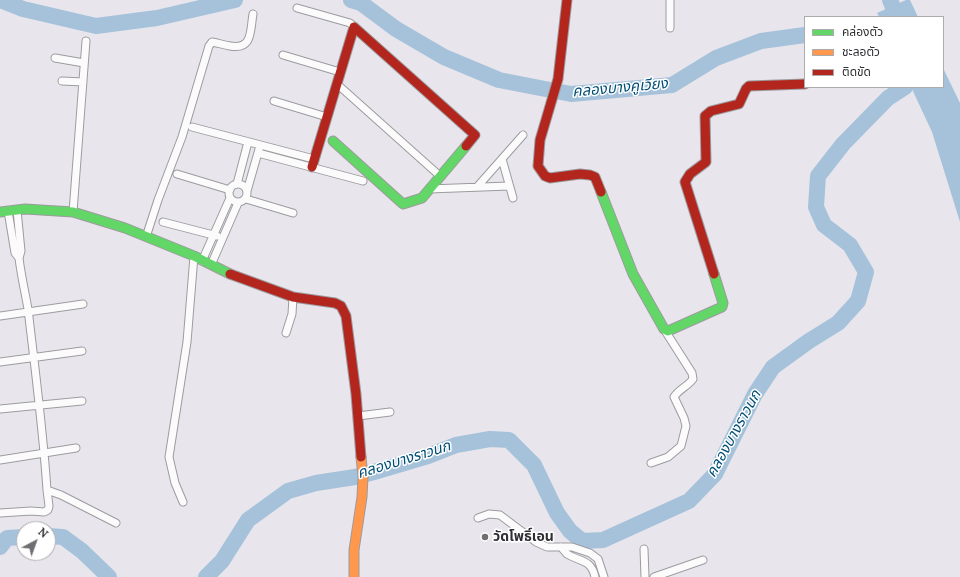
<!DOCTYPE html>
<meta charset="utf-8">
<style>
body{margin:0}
#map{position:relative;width:960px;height:577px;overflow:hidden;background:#e8e6ec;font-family:Lora,"Noto Sans Thai",serif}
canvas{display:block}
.legend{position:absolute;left:804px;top:16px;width:140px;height:72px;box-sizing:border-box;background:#fff;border:1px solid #acabad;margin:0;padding:5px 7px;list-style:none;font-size:12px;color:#2f2e32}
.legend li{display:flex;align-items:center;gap:8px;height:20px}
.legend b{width:20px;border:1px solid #acabad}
.north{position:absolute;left:16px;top:521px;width:40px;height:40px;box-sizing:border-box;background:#fff;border:1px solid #acabad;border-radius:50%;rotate:41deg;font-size:11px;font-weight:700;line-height:16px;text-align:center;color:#2f2e32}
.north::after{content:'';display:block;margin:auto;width:14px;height:18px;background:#706e73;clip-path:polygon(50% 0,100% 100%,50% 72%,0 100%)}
</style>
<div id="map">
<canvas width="960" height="577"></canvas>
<ul class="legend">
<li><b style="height:5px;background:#63d668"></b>คล่องตัว</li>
<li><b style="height:5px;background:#ff974d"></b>ชะลอตัว</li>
<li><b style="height:5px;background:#b3261e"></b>ติดขัด</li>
</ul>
<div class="north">N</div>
</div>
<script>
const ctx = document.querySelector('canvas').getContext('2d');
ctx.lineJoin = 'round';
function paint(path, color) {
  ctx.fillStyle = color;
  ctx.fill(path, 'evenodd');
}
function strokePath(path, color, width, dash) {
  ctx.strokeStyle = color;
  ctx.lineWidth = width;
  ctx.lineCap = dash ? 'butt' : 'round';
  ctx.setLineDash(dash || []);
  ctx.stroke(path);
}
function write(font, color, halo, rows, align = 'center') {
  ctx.font = font + ' Lora,"Noto Sans Thai",serif';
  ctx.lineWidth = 3;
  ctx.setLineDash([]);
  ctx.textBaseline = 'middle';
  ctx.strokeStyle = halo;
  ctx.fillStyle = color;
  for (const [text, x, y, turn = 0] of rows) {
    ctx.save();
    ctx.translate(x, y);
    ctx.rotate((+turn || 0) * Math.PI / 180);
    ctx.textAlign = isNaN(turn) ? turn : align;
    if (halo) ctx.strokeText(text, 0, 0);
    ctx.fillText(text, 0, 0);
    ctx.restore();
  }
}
paint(new Path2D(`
 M906,0h4l8,17h-39l-2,-4z
 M943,68l17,35v119l-28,-90 -21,-45h32z`), '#a5c2da');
strokePath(new Path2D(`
 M0,0l23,9 73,17 61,-8 78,-18
 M351,0l10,3 35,26 48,28 55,23 72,14 101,-9 44,-27 45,-17 44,-6
 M890,0l7,17
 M48,536l15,1 19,14 27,26
 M0,547l7,-9 17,-1
 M206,577l16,-16 26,-41 40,-29 28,-8 39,-6 19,-5 54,-16 28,-11 34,-6 19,1 25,25 23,48 13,18 12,10 21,-1 86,-39 26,-27 40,-80 18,-27 36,-26 29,-18 20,-22 8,-29 -16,-27 -26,-20 -8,-18 2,-31 25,-32 45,-46 17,-11`), '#a5c2da', 16);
const street = new Path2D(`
 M297,8l53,15 4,4
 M670,28v-28
 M283,55l57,17
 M55,58l29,5
 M62,81l21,1
 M337,84l103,92
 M274,101l53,16
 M192,127l122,32
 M258,153l105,28
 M502,159l11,39
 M177,174l53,16
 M229 193a9 9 0 1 1 18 0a9 9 0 1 1-18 0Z
 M237,184l11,-42
 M477,187l46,-52
 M429,189l80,-3
 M247,191l12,-42
 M246,199l47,14
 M17,210l4,41 -2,7c2,17 6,34 9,51 7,60 15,120 19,181l14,5 55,28
 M8,211l7,42 4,5
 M73,212l13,-171
 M163,222l54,14
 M146,237l12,-37 24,-63 27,-91 3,-4c6,1 12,3 18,4 23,4 20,-15 23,-32
 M202,261l28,-63
 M211,265l27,-62
 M0,316l83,-12
 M286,333l6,-19 1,-17
 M0,362l82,-11
 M0,409l82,-8
 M358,416l32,-4
 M0,460l76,-12
 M651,463l17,-6 13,-11 5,-20 -2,-8 -10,-21c4,-7 14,-11 19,-18l-1,-6 -28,-44
 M183,502l-8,-19 -6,-26 18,-115 7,-86
 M0,513l31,-2 13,1 4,-2 1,-4 -2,-16
 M478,518l11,-4 11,1 36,27 11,5h25l18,6 8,6 6,18
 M561,547c2,2 4,5 6,7 13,8 24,5 28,23
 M644,549l1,28
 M654,577l49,-17`);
const fast = new Path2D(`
 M333,141l70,63 19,-6 44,-52
 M601,192l32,82 31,55 4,2 54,-24 1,-4 -9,-29
 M0,212l25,-3 48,3 52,16 69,28 36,18`);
const slow = new Path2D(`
 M354,577v-27l8,-53 1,-20 -2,-20`);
const jam = new Path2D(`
 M567,0l-9,79 -18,61 -2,26 7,10 5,2 30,-4 10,1 5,2 6,15
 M312,167l42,-140 121,108 -9,11
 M230,274l63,23 42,6 6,3 5,10 10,78 5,63
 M714,274l-29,-92 5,-8 16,-12 -1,-46 6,-5 28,-7 7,-15 3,-3 56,-2`);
strokePath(street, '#9c9b9f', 9);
strokePath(fast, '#9c9b9f', 11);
strokePath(slow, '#9c9b9f', 11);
strokePath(jam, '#9c9b9f', 11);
strokePath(street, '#fcfbfc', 7);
strokePath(fast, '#63d668', 9);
strokePath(slow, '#ff974d', 9);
strokePath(jam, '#b3261e', 9);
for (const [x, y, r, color] of [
 [485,537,4,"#706e73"]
]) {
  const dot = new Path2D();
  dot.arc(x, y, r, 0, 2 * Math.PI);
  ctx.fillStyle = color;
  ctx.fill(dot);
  strokePath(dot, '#fff', 1.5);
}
write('bold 14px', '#2f2e32', '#fff', [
 ["วัดโพธิ์เอน",493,537]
], 'left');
write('italic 15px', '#014e77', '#fff', [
 ["คลองบางคูเวียง",620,88,-5],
 ["คลองบางราวนก",734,434,-61],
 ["คลองบางราวนก",404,460,-17]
]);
</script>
